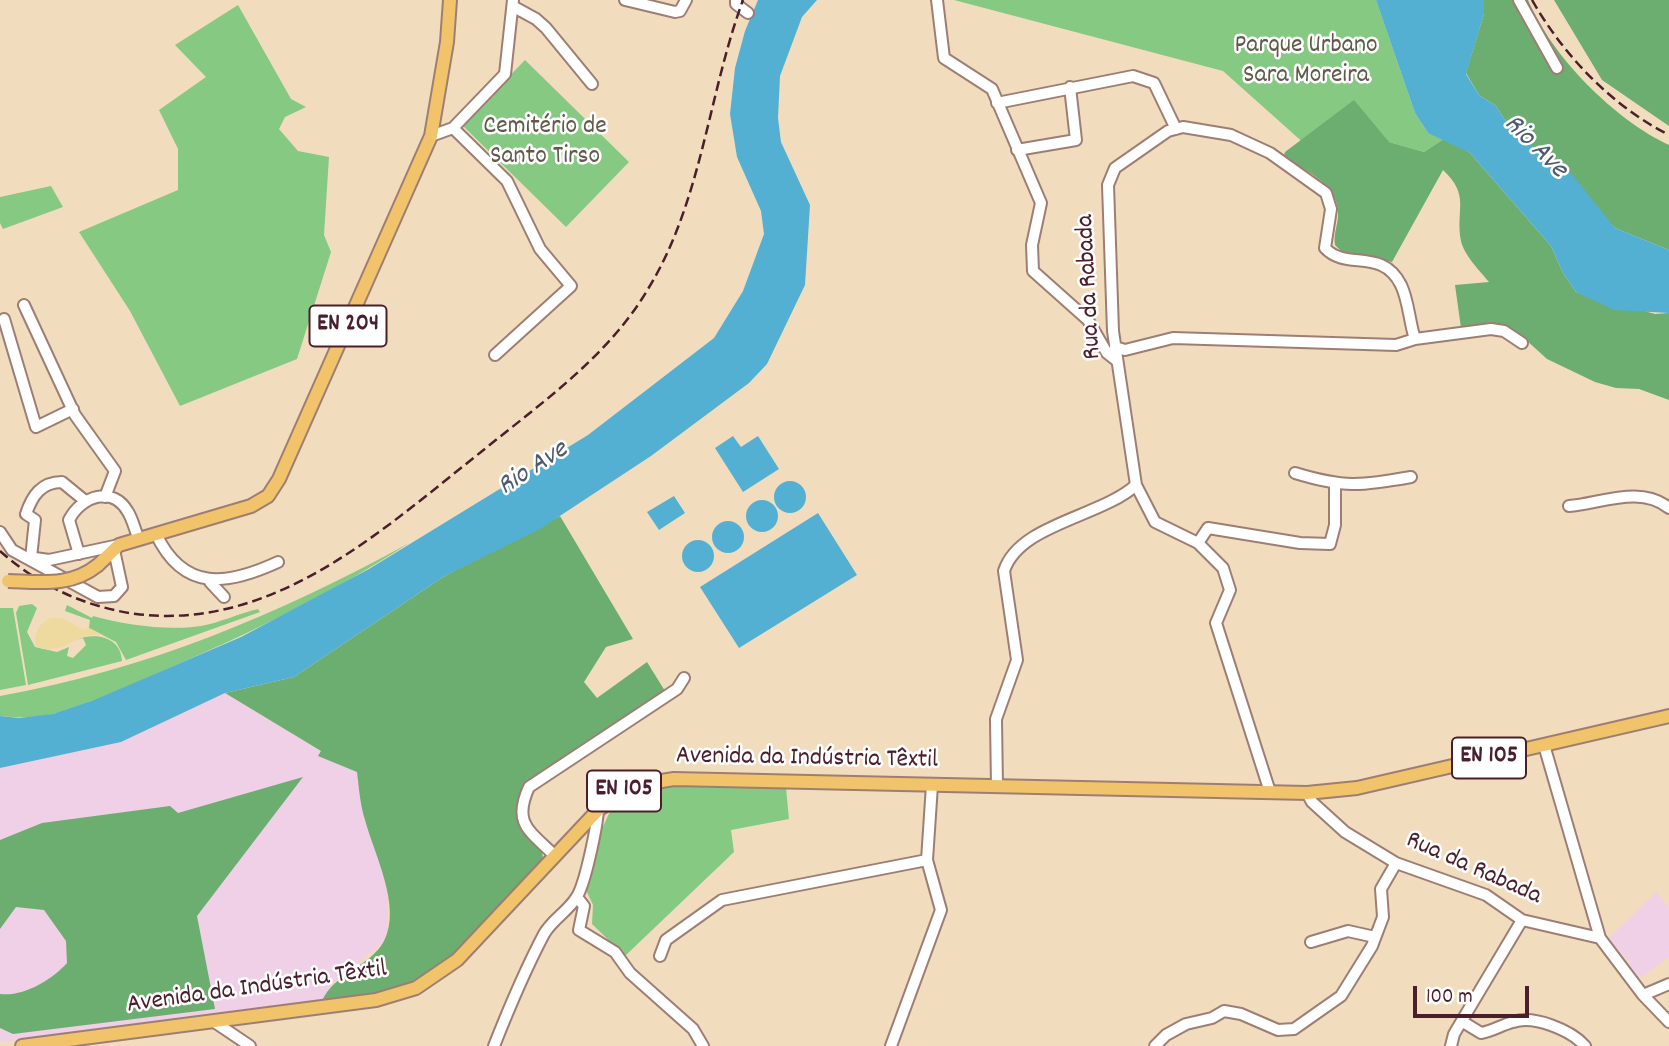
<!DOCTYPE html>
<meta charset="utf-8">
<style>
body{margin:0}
#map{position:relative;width:1669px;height:1046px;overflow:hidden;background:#f1ddbe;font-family:Dekko,sans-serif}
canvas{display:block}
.scale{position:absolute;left:1413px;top:986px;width:116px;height:32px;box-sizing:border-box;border:4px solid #4a1f2b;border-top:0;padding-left:9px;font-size:21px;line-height:24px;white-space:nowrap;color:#4a1f2b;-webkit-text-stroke:5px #fff;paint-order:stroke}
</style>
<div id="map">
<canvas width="1669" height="1046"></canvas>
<div class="scale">100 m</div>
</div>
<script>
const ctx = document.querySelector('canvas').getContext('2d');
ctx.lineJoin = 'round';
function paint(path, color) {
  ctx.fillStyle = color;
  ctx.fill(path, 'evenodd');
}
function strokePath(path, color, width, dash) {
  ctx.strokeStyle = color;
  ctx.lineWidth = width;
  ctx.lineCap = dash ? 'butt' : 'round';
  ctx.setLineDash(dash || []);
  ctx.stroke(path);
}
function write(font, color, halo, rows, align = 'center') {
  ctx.font = font + ' Dekko,sans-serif';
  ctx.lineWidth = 5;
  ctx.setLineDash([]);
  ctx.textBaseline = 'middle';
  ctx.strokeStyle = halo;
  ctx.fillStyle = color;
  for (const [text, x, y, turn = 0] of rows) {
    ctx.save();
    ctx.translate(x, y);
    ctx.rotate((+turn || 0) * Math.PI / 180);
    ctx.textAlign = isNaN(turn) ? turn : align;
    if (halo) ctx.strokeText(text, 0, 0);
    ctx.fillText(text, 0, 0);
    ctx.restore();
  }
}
paint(new Path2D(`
 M225,693l97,59 -3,4 38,16 8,50 18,48 5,29v30l-5,14 -49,39 -12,19 -322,41v-274l121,-26z
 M1656,892l13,16v49l-32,23 -9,-12 1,-6 -21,-23z`), '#efd0e6');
paint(new Path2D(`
 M954,0h422l39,113 13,20 17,5 -21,14 -35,-10 -82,4 -84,-75z
 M238,5l53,94 15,8 -21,10 -6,12 19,22 31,6 -5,78 7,17 -34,107 -117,47 -50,-95 -51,-79 99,-42v-41l-19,-39 47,-33 -31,-32z
 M525,60l104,102 -63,65 -104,-102z
 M51,186l12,21 -60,22 -3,-6v-26z
 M409,543c-76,50 -159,90 -242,126 -37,16 -75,36 -114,45 -18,4 -35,4 -53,2v-20c146,-26 280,-82 409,-153z
 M32,604l5,4 -10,24 8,15 22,5 12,-5 -2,9 6,2 13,-13 -3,-7 -8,2c19,-8 46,-4 47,21l-94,24 -12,-72 3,-7z
 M67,605l25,13 1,-2c33,9 74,15 108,10 18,-3 39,-13 57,-17l2,3 -134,48 -10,-18 -27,-14 1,-8 -25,-9z
 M0,608h13l13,77 -26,5z
 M668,785l118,3 3,31 -58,11 3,22 -109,104 -33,-32 1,-19 -8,-17 15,-55 13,-28 15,-9z`), '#85c982');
paint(new Path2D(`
 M1484,0h44c23,56 87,120 141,145v105l-54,-22 -25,-27 -76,-67 -18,-28 -17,-11 -13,-22 18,-59z
 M1554,0h115v126l-67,-46z
 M1354,100l35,42 35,10 21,-14 25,15 81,93 12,27 13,19 79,22 14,-1v87l-30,-11 -23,-1 -21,-6 -48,-23 -22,-20 -64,-11 -6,-43 34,-3c-9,-11 -25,-27 -28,-41 -6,-31 10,-45 -18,-71l-51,92 -50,-10 -7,-7c-2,-12 4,-22 3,-34 -2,-28 -34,-42 -55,-53l2,-6z
 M560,516l73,123 -27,8 -22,35 13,16 50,-36 18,29 -137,91 -7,9 -4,23 25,36 1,10c-42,45 -90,114 -152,131 -22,6 -46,7 -69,10 12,-28 48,-34 62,-60 18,-35 -10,-87 -19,-121 -5,-16 -6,-32 -8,-48l-39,-16 3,-5 -96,-58 69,-16 149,-100z
 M303,777l-106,139 18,93 -202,25 -13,-6v-34c23,3 52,-14 67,-31l-1,-22 -22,-31 -28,-3 -16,22v-89l42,-17 128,-17 8,7z`), '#6cad70');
paint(new Path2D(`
 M51,618h11l22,12 5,-2 14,7c-27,-4 -41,24 -68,11 0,-15 2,-21 16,-28z`), '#eeda9e');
paint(new Path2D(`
 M758,0h59l-15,17 -22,59 -2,42 3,24 29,63 -5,80 -38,79 -18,19 -98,73 -111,73 -97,48 -149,100 -69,16 -104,49 -121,26v-52l19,2 34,-4 39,-13 149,-64 128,-68 219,-134 126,-97 29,-47 21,-57 -3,-23 -24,-54 -7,-43 5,-46 10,-37z
 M1376,0h108v14l-18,60 13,21 17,11 18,28 52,33 49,61 54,22v63l-55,-3 -38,-18 -13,-19 -12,-27 -81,-93 -42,-20 -13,-20z
 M733,436l8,11 17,-11 21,33 -36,23 -28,-44z
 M774 497a16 16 0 1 1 32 0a16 16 0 1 1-32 0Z
 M674,496l11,17 -26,17 -12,-18z
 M746 516a16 16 0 1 1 32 0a16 16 0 1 1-32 0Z
 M818,513l39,62 -118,73 -39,-61z
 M712 537a16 16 0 1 1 32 0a16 16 0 1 1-32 0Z
 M682 556a16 16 0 1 1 32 0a16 16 0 1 1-32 0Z`), '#54b0d2');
const minor = new Path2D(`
 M625,0l50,12 5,-1 6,-11
 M736,0v4l12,9
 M937,0l7,58 48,31 49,114 -9,42 1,26 55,49 19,33 9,7
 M1519,0l38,68
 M514,7l22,12 10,9 46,56
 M997,103l136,-27 21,7 22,46
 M453,128l54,53 33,68 31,37 -76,69
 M431,136l22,-8 52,-54 8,-74
 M1017,150l59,-10 -6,-53
 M24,305l51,110 40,56 -10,26
 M4,319l32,108 37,-18
 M1115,347l10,3 48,-12 223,7 19,-6 76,-10 13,2 18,12
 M1295,473c49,15 66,13 116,4
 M1569,506c33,-3 72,-21 100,2
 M0,532l12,18 86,47 16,-1 8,-9 -8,-37
 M156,534c28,59 72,51 122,28
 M1198,543l10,-15 92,15 30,1 5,-19v-40
 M79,554l-10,-34c12,-24 44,-35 59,-8 5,8 7,19 11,27
 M28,557l21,3 70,-15
 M31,558l4,-38 -9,-6c6,-18 15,-32 36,-32l22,18
 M210,582l14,15
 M1544,745l56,193 43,57 26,27
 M997,787l-1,-68 21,-59 -13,-89c15,-47 97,-54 132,-86
 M1270,792l-54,-169 14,-33 -7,-22 -25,-25 -43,-21 -19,-37 -23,-154 -5,-146 7,-17 53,-37 15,-4 48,8 39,18 56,40 5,16 -6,39c21,23 57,-1 76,37 8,17 8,36 14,54
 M1307,793l5,9 33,30 51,31 90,32 36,25 78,18
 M555,856c-25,-25 -43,-32 -26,-69l148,-98 7,-11
 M577,897l7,9 -5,24 36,22 15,21 63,56 10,17
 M1311,942l37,-11 27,6
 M660,956l6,-16 56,-40 205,-40
 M1643,995l26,-11
 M213,1021l37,25
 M1463,1022l18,11c12,-2 20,-8 32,-11 21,-7 58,8 72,24
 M494,1046c15,-38 31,-76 50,-112 8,-14 24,-23 32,-36 9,-12 21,-72 22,-88
 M891,1046l50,-136 -14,-50 5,-75
 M1155,1046l11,-11 20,-11 26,-6 12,-7 17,3 37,16 16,-1 47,-33 31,-50 11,-29 -2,-28 15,-26
 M1451,1046l3,-12 68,-114`);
const major = new Path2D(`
 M98,565l21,-20 132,-39 17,-10 11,-17 152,-343 16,-94 3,-42
 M22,1046l354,-46 40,-12 41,-28 141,-150c25,-18 45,-27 76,-31l633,14 50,-5 312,-72`);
strokePath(minor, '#9e7e74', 14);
strokePath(major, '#9e7e74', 16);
strokePath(minor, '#fff', 10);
strokePath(major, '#f1c36a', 12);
strokePath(new Path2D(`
 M1532,0c32,56 80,106 137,135
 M0,551c38,34 85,56 136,63 138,17 245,-83 345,-162 60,-49 127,-95 167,-163 54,-88 60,-194 95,-289`), '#4a1f2b', 2.5, [10, 5]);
const majorBridge = new Path2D(`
 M8,581c33,1 63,6 90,-16`);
strokePath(majorBridge, '#9e7e74', 16, []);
strokePath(majorBridge, '#f1c36a', 12);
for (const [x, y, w] of [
 [348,326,77],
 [1489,758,74],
 [624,791,74]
]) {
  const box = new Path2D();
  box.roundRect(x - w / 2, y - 20.5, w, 41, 5);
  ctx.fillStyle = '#fff';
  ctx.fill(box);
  strokePath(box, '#4a1f2b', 2);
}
write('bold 24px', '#4a1f2b', null, [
 ["EN 204",348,326],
 ["EN 105",1489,758],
 ["EN 105",624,791]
]);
write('26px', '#5f5a49', '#fff', [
 ["Parque Urbano",1306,47],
 ["Sara Moreira",1306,77],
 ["Cemitério de",545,128],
 ["Santo Tirso",545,158]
]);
write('26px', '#4a1f2b', '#fff', [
 ["Rua da Rabada",1091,287,-93],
 ["Avenida da Indústria Têxtil",807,760,1],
 ["Rua da Rabada",1473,870,24],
 ["Avenida da Indústria Têxtil",257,989,-8]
]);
write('italic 28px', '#4e596e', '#fff', [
 ["Rio Ave",1534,148,45],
 ["Rio Ave",534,470,-33]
]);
</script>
